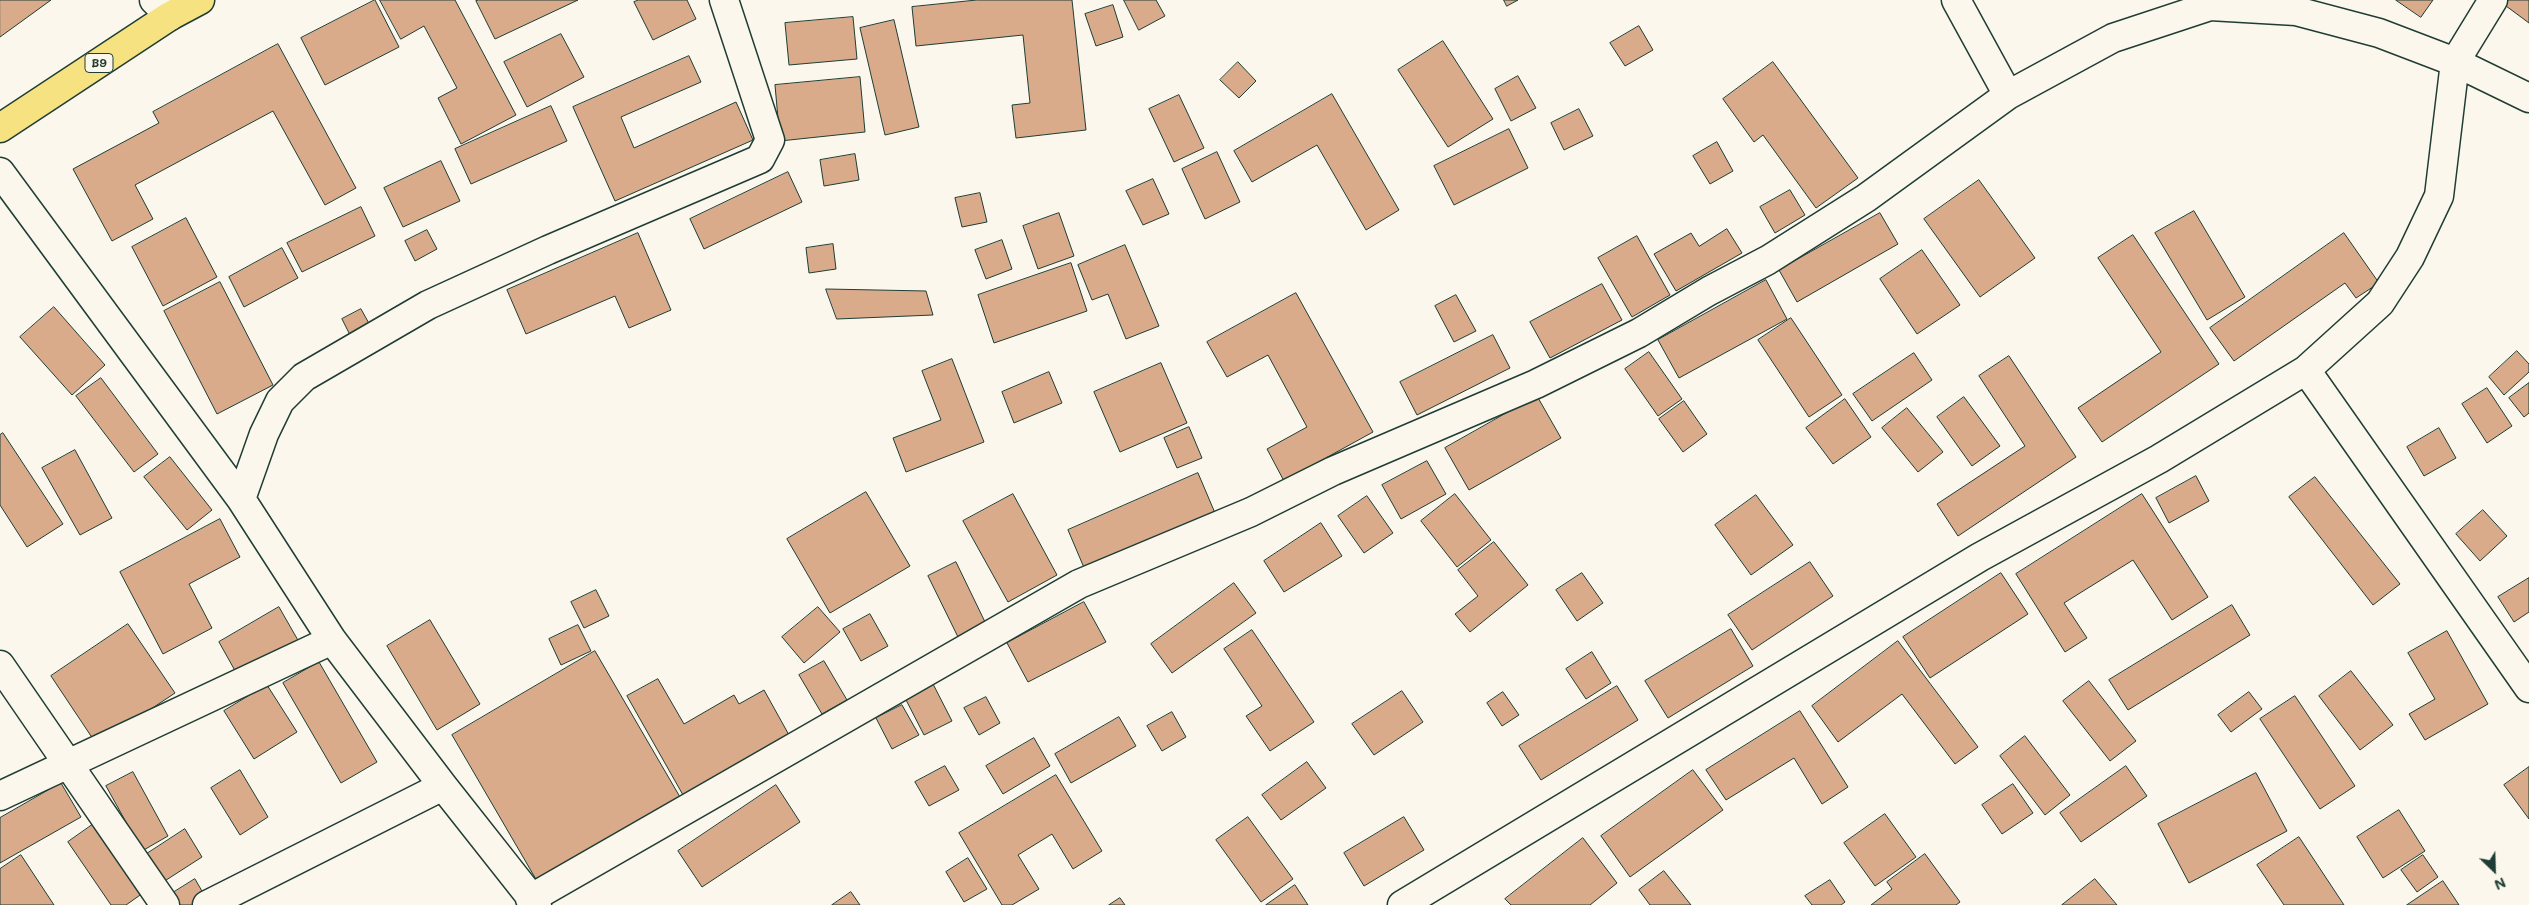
<!DOCTYPE html>
<style>
body{margin:0}
#map{position:relative;width:2529px;height:905px;overflow:hidden;background:#fbf7ec;font-family:Mali,sans-serif}
canvas{display:block}
.north{position:absolute;left:2469px;top:845px;width:50px;height:50px;-webkit-text-stroke:4px #fbf7ec;paint-order:stroke;rotate:156deg;font-size:14px;font-weight:700;line-height:20px;text-align:center;color:#1f3d34}
.north::after{content:'';display:block;margin:auto;width:18px;height:22px;background:#1f3d34;clip-path:polygon(50% 0,100% 100%,50% 72%,0 100%)}
</style>
<div id="map">
<canvas width="2529" height="905"></canvas>
<div class="north">N</div>
</div>
<script>
const ctx = document.querySelector('canvas').getContext('2d');
ctx.lineJoin = 'round';
function paint(path, color) {
  ctx.fillStyle = color;
  ctx.fill(path, 'evenodd');
}
function strokePath(path, color, width, dash) {
  ctx.strokeStyle = color;
  ctx.lineWidth = width;
  ctx.lineCap = dash ? 'butt' : 'round';
  ctx.setLineDash(dash || []);
  ctx.stroke(path);
}
function write(font, color, halo, rows, align = 'center') {
  ctx.font = font + ' Mali,sans-serif';
  ctx.lineWidth = 4.5;
  ctx.setLineDash([]);
  ctx.textBaseline = 'middle';
  ctx.strokeStyle = halo;
  ctx.fillStyle = color;
  for (const [text, x, y, turn = 0] of rows) {
    ctx.save();
    ctx.translate(x, y);
    ctx.rotate((+turn || 0) * Math.PI / 180);
    ctx.textAlign = isNaN(turn) ? turn : align;
    if (halo) ctx.strokeText(text, 0, 0);
    ctx.fillText(text, 0, 0);
    ctx.restore();
  }
}
const building = new Path2D(`
 M0,0h51l-51,37z
 M375,0l24,47 -74,38 -24,-47z
 M380,0h75l61,115 -55,29 -23,-46 19,-10 -33,-62 -23,13z
 M479,0h99l-83,39 -19,-38z
 M639,0h48l9,19 -43,21 -19,-38z
 M977,0h95l14,130 -70,8 -4,-33 18,-2 -7,-68 -107,11 -4,-39z
 M1124,0h32l9,16 -26,14z
 M1504,0h14l-11,6z
 M2396,0h37l-12,17z
 M2504,0h25v23l-27,-20z
 M1113,5l10,32 -27,9 -11,-32z
 M853,17l4,42 -68,6 -4,-42z
 M894,20l25,107 -34,8 -25,-107z
 M1639,26l14,24 -28,16 -15,-23z
 M561,34l23,43 -57,30 -23,-45z
 M1443,41l50,78 -45,28 -50,-77z
 M278,44l78,144 -31,17 -52,-94 -138,74 18,34 -41,22 -39,-72 86,-46 -6,-11z
 M689,56l12,26 -80,35 13,31 102,-46 17,38 -138,61 -42,-94z
 M1238,62l18,19 -17,17 -19,-18z
 M1773,62l85,116 -42,30 -53,-73 -9,7 -31,-43z
 M1518,76l18,32 -25,13 -16,-32z
 M860,77l5,55 -85,9 -5,-56z
 M1332,94l67,116 -33,20 -49,-85 -65,37 -18,-31z
 M1179,95l25,53 -30,14 -25,-53z
 M551,106l16,35 -96,43 -16,-35z
 M1579,109l14,27 -29,14 -13,-27z
 M1509,129l19,39 -74,37 -20,-39z
 M1717,142l16,29 -23,13 -17,-28z
 M1217,152l23,50 -35,17 -23,-50z
 M855,154l4,26 -35,6 -4,-26z
 M441,161l19,40 -57,26 -19,-39z
 M788,172l14,30 -98,47 -14,-30z
 M1153,179l16,35 -26,11 -17,-34z
 M1979,180l56,78 -55,39 -56,-78z
 M1790,190l15,25 -30,18 -15,-26z
 M980,193l7,29 -25,5 -7,-29z
 M361,207l14,29 -73,36 -15,-29z
 M2194,211l51,86 -38,23 -52,-87z
 M1059,213l15,43 -36,13 -15,-43z
 M1880,213l18,31 -101,58 -18,-32z
 M186,218l31,59 -54,29 -31,-59z
 M1727,229l15,24 -66,38 -22,-37 37,-21 8,13z
 M427,230l10,19 -22,12 -10,-20z
 M638,233l33,77 -42,18 -14,-32 -89,38 -19,-44z
 M2344,233l35,50 -23,15 -11,-15 -111,78 -24,-33z
 M2133,235l86,129 -117,78 -24,-34 83,-56 -63,-94z
 M1637,236l33,59 -38,22 -34,-59z
 M1002,240l10,29 -26,10 -11,-29z
 M833,244l3,25 -27,4 -3,-25z
 M1125,245l34,81 -33,13 -18,-45 -16,6 -14,-35z
 M282,248l16,30 -54,29 -15,-30z
 M1922,250l38,55 -43,29 -37,-55z
 M1071,263l16,48 -93,32 -16,-48z
 M1766,280l21,39 -108,59 -21,-38z
 M220,282l53,103 -56,29 -53,-103z
 M1602,284l20,36 -72,38 -20,-36z
 M826,289l100,2 7,24 -96,4z
 M1296,293l77,139 -89,49 -17,-32 40,-22 -39,-72 -41,22 -20,-35z
 M1456,295l20,36 -22,11 -19,-36z
 M54,307l51,58 -33,30 -52,-58z
 M361,309l10,18 -20,10 -9,-18z
 M1791,318l51,77 -33,22 -51,-77z
 M1493,335l17,33 -93,47 -17,-33z
 M2517,351l12,13v8l-25,23 -15,-18z
 M1649,352l33,47 -24,17 -33,-47z
 M1914,353l18,27 -60,41 -19,-27z
 M2009,356l67,101 -118,79 -21,-32 88,-58 -46,-70z
 M952,359l32,83 -78,30 -13,-34 48,-18 -19,-49z
 M1161,363l26,60 -67,29 -26,-60z
 M1049,372l13,31 -48,20 -12,-31z
 M101,378l57,76 -24,18 -58,-76z
 M2529,383v30l-5,4 -15,-19z
 M2487,388l25,38 -25,17 -25,-39z
 M1537,396l24,42 -92,52 -24,-42z
 M1964,397l36,49 -28,20 -35,-49z
 M1845,399l26,38 -38,27 -27,-36z
 M1684,401l23,33 -24,18 -24,-33z
 M1907,408l36,44 -25,20 -36,-44z
 M1189,427l13,31 -25,10 -13,-30z
 M2439,428l17,30 -32,18 -17,-29z
 M3,433l60,91 -36,23 -27,-42v-70z
 M75,450l37,68 -32,17 -38,-67z
 M170,457l42,53 -25,20 -43,-53z
 M1427,461l19,33 -45,25 -19,-34z
 M1198,473l17,40 -130,57 -17,-40z
 M2196,476l13,25 -40,22 -13,-25z
 M2315,477l85,107 -27,21 -84,-108z
 M866,492l44,74 -80,47 -43,-74z
 M1013,494l44,81 -49,27 -45,-81z
 M1455,494l36,46 -34,27 -36,-46z
 M2142,494l66,103 -36,23 -39,-60 -69,43 23,35 -22,14 -49,-78z
 M1756,495l37,50 -42,30 -36,-50z
 M1367,496l26,37 -29,20 -26,-37z
 M2483,510l24,26 -27,25 -24,-27z
 M220,519l20,38 -51,27 23,44 -49,26 -43,-82z
 M1321,523l21,33 -58,36 -20,-31z
 M1494,542l34,43 -58,47 -15,-18 23,-18 -20,-26z
 M956,562l30,62 -28,13 -30,-61z
 M1810,562l23,34 -81,54 -24,-35z
 M1582,573l21,30 -26,18 -21,-31z
 M2001,573l27,41 -98,64 -27,-41z
 M2529,578v34l-15,10 -16,-25z
 M1234,583l22,30 -84,60 -21,-29z
 M596,590l13,26 -25,12 -13,-26z
 M1084,602l22,40 -78,40 -21,-39z
 M2232,605l18,30 -122,75 -19,-30z
 M279,607l20,35 -61,34 -19,-34z
 M818,607l22,25 -36,31 -22,-26z
 M870,614l18,32 -27,15 -18,-32z
 M430,620l50,84 -43,26 -50,-84z
 M128,624l47,69 -78,52 -46,-69z
 M578,625l13,26 -30,14 -12,-26z
 M1731,629l22,37 -85,52 -23,-37z
 M1252,630l62,92 -44,29 -24,-35 16,-10 -38,-57z
 M2447,631l41,73 -63,36 -16,-26 26,-15 -27,-46z
 M1898,641l80,106 -23,17 -53,-70 -64,48 -26,-36z
 M595,651l85,146 -143,84 -85,-146z
 M1592,652l19,31 -25,16 -20,-30z
 M824,661l23,39 -25,14 -23,-39z
 M319,662l58,100 -36,21 -58,-100z
 M2351,671l42,54 -33,25 -41,-54z
 M658,679l26,45 50,-29 5,9 25,-14 25,45 -106,60 -56,-99z
 M2089,681l47,60 -26,20 -47,-60z
 M932,682l20,39 -28,14 -20,-39z
 M267,685l30,47 -43,27 -30,-48z
 M1617,686l21,34 -97,60 -22,-34z
 M1402,691l21,31 -49,33 -22,-31z
 M1503,692l16,23 -17,11 -15,-23z
 M2249,692l13,17 -31,23 -13,-17z
 M2295,696l60,90 -35,23 -60,-90z
 M986,697l14,26 -21,12 -15,-27z
 M902,705l17,30 -27,14 -16,-31z
 M1800,711l48,76 -26,17 -28,-46 -68,42 -20,-30z
 M1172,712l14,25 -24,14 -15,-25z
 M1119,717l17,29 -65,37 -16,-29z
 M2025,736l45,59 -25,20 -45,-59z
 M1034,738l16,28 -47,28 -17,-28z
 M1307,762l19,26 -45,32 -19,-25z
 M945,766l14,24 -30,16 -14,-24z
 M2126,766l21,30 -66,46 -21,-29z
 M2529,767v52l-25,-34z
 M240,770l28,47 -28,18 -29,-47z
 M1693,770l30,40 -93,67 -29,-41z
 M133,772l35,64 -26,15 -36,-65z
 M2256,773l31,58 -98,52 -31,-59z
 M1056,775l46,76 -29,18 -21,-35 -34,21 21,34 -27,16h-10l-43,-72z
 M61,783l20,34 -81,46v-45z
 M2013,784l20,29 -31,21 -20,-29z
 M776,785l24,37 -98,65 -24,-36z
 M2399,810l26,41 -42,27 -26,-41z
 M1885,814l31,43 -41,29 -31,-43z
 M1248,817l45,62 -32,23 -45,-62z
 M1404,817l20,33 -60,36 -20,-33z
 M95,823l48,70 -17,12h-15l-43,-63z
 M185,829l17,28 -42,27 -18,-27z
 M2299,837l45,68h-60l-27,-40z
 M1583,838l34,45 -27,22h-79l-6,-6z
 M1925,854l35,48 -4,3h-85l21,-16 -5,-7z
 M21,855l33,50h-54v-36z
 M2423,855l15,22 -21,15 -16,-22z
 M968,858l19,31 -23,13 -18,-30z
 M1664,871l27,34h-41l-11,-15z
 M195,879l11,19 -11,7h-17l-7,-11z
 M2095,879l22,26h-55z
 M1830,880l15,22 -4,3h-29l-7,-9z
 M2443,881l16,24h-52z
 M1295,885l13,20h-42z
 M851,892l9,13h-28z
 M1120,898l5,7h-16z`);
paint(building, '#d9ab8a');
strokePath(building, '#1f3d34', 1);
const street = new Path2D(`
 M154,0l16,16
 M1956,0l52,95 105,-57 97,-32 86,5 83,22 76,29 74,36
 M0,172l241,327 91,141 111,146 94,119
 M2306,370l223,318
 M241,499l23,-65 16,-33 24,-24 124,-72 120,-55 212,-91 10,-19 -46,-140
 M0,665l165,240
 M0,796l332,-156
 M530,899l549,-315 172,-72 82,-41 203,-87 103,-51 70,-42 59,-31 98,-62 142,-103
 M207,905l236,-119
 M1402,905l578,-348 179,-98 147,-89 74,-67 30,-46 29,-61 16,-134 38,-62`);
const highway = new Path2D(`
 M0,128l170,-112 30,-16`);
strokePath(street, '#1f3d34', 31);
strokePath(highway, '#1f3d34', 31);
strokePath(street, '#fbf7ec', 28);
strokePath(highway, '#f6e281', 28);
for (const [x, y, w] of [
 [99,63,28]
]) {
  const box = new Path2D();
  box.roundRect(x - w / 2, y - 9.5, w, 19, 4);
  ctx.fillStyle = '#fbf7ec';
  ctx.fill(box);
  strokePath(box, '#1f3d34', 1);
}
write('bold 12px', '#1f3d34', null, [
 ["B9",99,63]
]);
</script>
